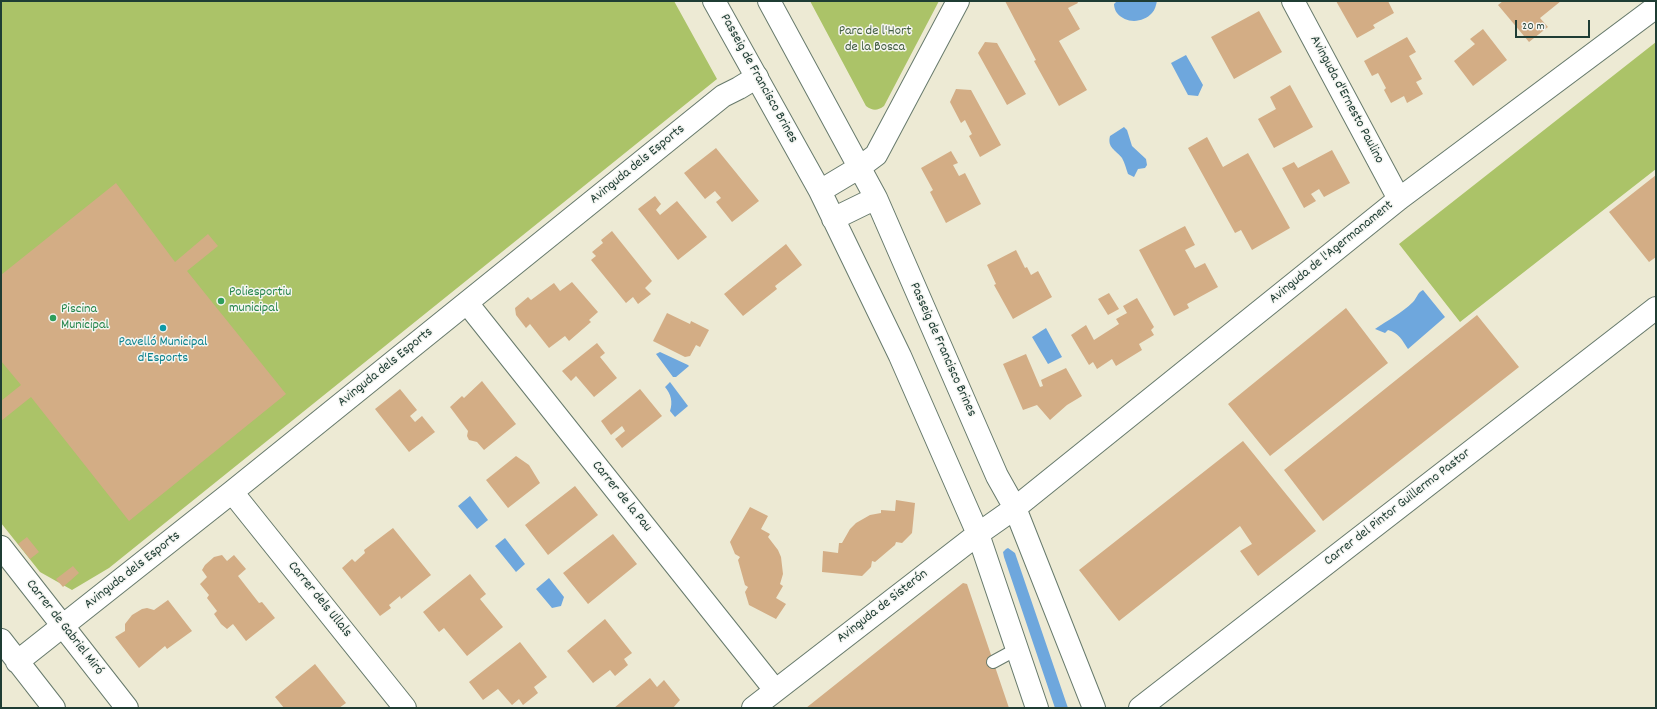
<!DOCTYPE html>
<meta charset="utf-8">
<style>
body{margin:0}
#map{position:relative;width:1657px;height:709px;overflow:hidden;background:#edead4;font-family:Dekko,sans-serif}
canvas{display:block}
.frame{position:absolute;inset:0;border:2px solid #1f3d34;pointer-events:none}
.scale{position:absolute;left:1515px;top:20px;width:75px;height:18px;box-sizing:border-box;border:2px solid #1f3d34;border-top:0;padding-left:5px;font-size:12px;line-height:14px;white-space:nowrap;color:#1f3d34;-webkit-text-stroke:3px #f6f6f2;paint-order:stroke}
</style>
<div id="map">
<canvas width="1657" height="709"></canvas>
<div class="frame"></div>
<div class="scale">20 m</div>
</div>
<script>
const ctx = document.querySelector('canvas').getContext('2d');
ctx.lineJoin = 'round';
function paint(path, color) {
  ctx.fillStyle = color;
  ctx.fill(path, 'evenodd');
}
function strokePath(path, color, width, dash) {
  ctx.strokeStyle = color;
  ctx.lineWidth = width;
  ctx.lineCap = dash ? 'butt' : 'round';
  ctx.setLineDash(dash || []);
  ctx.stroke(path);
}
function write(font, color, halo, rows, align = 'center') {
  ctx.font = font + ' Dekko,sans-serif';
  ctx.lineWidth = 3;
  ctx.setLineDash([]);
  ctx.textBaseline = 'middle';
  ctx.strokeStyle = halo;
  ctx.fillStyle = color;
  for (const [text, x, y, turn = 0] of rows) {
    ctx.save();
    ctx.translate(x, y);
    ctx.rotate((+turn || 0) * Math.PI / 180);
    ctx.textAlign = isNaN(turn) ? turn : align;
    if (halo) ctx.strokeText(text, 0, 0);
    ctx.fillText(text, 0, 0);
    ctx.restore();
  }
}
paint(new Path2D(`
 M1,1h673l43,78 -608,489 -37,22 -32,-18 -39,-49z
 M810,1h129l-55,105c-7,5 -11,5 -18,0z
 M1656,42v127l-196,153 -61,-78z`), '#abc368');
paint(new Path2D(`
 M1117,1h40c-1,4 -2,9 -5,12 -9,10 -26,11 -35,0 -2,-2 -3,-7 -3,-9z
 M1186,55l17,30 -5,11 -10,-1 -17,-32z
 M1124,127l3,3 5,16 14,13 1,6 -2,3 -7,1 -4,8 -6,-3c-2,-5 -3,-11 -6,-16 -6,-8 -15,-10 -12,-22z
 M1423,290l22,27 -37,32c-6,-9 -9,-16 -20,-19l-3,3 -10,-4c13,-9 27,-16 38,-27 4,-4 4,-9 10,-12z
 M1046,328l16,29 -14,7 -16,-27z
 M660,352l28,13 1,1 -13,11h-3l-17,-23z
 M670,382l18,24 -13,11 -5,-6c3,-9 1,-17 -5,-24z
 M470,496l18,24 -11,9 -19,-23z
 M505,538l20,26 -9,8 -21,-26z
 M1008,548l7,5 53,155h-13l-51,-151 -1,-5 3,-3z
 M549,578l15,19 -3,9 -9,2 -16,-19z`), '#6ea7dd');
paint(new Path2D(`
 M1005,1h72l1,2 -10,5 12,21 -21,12 28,49 -28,16 -25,-45 2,-1z
 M1336,1h52l6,12 -21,12 2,3 -18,10z
 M1503,1h58l-21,17 8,9 -19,15 -31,-37z
 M1259,11l23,41 -48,27 -23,-42z
 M1483,29l24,31 -34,26 -19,-25 21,-17 -5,-5z
 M1407,37l9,15 -7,4 13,23 -6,3 7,12 -16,9 -3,-7 -13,7 -7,-13 2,-2 -8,-15 -6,3 -8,-15z
 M985,42l12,1 29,51 -19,11 -29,-52z
 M1290,85l23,42 -39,21 -16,-29 18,-10 -6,-12z
 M956,89l15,1 30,55 -21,12 -11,-21 3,-2 -7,-14 -4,3 -11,-21z
 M1207,137l16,30 25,-14 42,75 -38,22 -11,-20 -6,3 -47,-85z
 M716,148l43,53 -27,21 -16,-20 5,-4 -6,-7 -10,8 -21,-26z
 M1332,150l18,33 -26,14 -5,-8 -8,5 5,7 -12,7 -22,-40 12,-6 4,6z
 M951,151l7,12 -5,2 6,11 6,-3 16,31 -35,19 -16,-31 3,-2 -12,-22z
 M1656,175v82l-7,5 -40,-50z
 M116,183l59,79 33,-28 10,12 -31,25 99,123 -157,127 -98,-124 -30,24v-20l20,-16 -20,-24v-86z
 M655,196l6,8 -5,6 4,5 17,-14 30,36 -29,23 -40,-51z
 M1185,226l10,19 -10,5 10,18 10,-5 13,24 -31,17 2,4 -15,8 -35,-66z
 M612,231l40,50 -7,7 6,6 -13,10 -5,-7 -7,6 -35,-43 5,-4 -4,-4 11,-9 -2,-3z
 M786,244l16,21 -27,21 2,3 -34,27 -19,-22z
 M1016,250l9,18 2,-1 4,8 7,-4 14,26 -39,22 -19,-34 2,-1 -9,-19z
 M572,282l26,30 -9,8 2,2 -22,19 -4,-5 -16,12 -19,-24 -4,4 -10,-13 -1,-7 13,-11 3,3 23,-17 6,8z
 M1109,293l10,16 -11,6 -10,-16z
 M1137,298l17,29 -3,3 3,5 -15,9 3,6 -26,16 -4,-7 -15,10 -4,-7 -4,3 -18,-30 15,-10 8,15 25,-16 -3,-5 11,-6 -4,-7z
 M1346,308l42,55 -118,93 -42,-52z
 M667,313l23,11 1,-3 18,9 -9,17 -4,-2 -6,11 -5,1 -32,-16z
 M1477,315l42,52 -196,154 -39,-51z
 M597,343l8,10 -5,4 17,21 -23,19 -18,-21 -5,5 -9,-10z
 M1026,354l14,33 3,-1 -2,-6 25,-12 16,28 -15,9 -17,15 -13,-15 -14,5 -20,-46z
 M482,381l34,43 -32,26 -7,-8 -8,-2 -2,-4 1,-5 -18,-24 12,-11 2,2z
 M400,389l17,21 -7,6 5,6 7,-6 13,16 -26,20 -34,-43z
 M640,389l22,27 -40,32 -7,-9 10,-8 -3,-5 -11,9 -10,-14z
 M1243,441l73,90 -58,45 -18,-25 12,-7 -12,-18 -121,95 -40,-51z
 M516,456l13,9 11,18 -32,25 -22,-28z
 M575,486l23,29 -50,40 -23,-30z
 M896,500l19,3 -3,30 -10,10 -6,-1 -1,3 -20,17 -3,-1 -1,6 -9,9 -40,-4 1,-21 15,2 1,-10h3l8,-14 6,-6 14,-8 11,-2v-3l14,1z
 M750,507l18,9 -7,13 9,5 -2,3 10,13 3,7 2,17 -3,10 3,2 -7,12 10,6 -10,15 -27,-14 -4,-13 3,-5 -3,-2 -7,-25 2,-3 -5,-3 -5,-12z
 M393,528l38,47 -30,24 -1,-3 -11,9 2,3 -11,8 -38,-48 10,-9 3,3 10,-9 -1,-3z
 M613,534l24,30 -49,40 -25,-31z
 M27,537l12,15 -9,7 -12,-15z
 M222,555l5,6 7,-6 12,14 -8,7 21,27 3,-1 13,16 -29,23 -13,-17 -6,5 -6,-5 -7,-10 3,-3 -10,-13 2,-3 -9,-11 7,-7 -5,-7 3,-5 9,-8z
 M73,566l6,7 -16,14 -7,-8z
 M470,574l16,20 -6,5 23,28 -36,29 -23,-28 -5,4 -16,-20z
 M963,583l4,1 42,124h-203z
 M168,600l24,31 -25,18 -2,-3 -26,22 -24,-31 10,-6v-7l7,-9 10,-6 5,-1 7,2z
 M605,619l27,34 -8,6 4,6 -13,11 -5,-6 -17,13 -26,-32z
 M520,642l27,35 -13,10 4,6 -15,12 -4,-6 -7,6 -14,-16 -15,11 -14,-18z
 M315,664l31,39 -7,5h-55l-9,-11z
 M650,678l7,9 7,-7 16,20 -7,8h-59z`), '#d3ad85');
const service = new Path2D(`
 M993,662l24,-13`);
const minor = new Path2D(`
 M1293,1l106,198
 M860,167l16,-12 82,-154
 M467,303l308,387
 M232,492l173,216
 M1015,508l384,-309 257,-192
 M1,547l126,161
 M1,640l53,68
 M17,662l215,-170 491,-396 16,-8 18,-11
 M1140,708l516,-400`);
const tertiary = new Path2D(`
 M714,1l106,190 80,165 78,178 59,174
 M769,1l107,197 121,278 18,32 79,200
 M820,191l40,-24
 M833,219l43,-21
 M753,708l225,-174 37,-26`);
strokePath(service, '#677a6c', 14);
strokePath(minor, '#677a6c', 24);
strokePath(tertiary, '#677a6c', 24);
strokePath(service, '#fff', 12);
strokePath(minor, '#fff', 22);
strokePath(tertiary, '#fff', 22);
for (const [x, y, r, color] of [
 [221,301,4,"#2e9e5b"],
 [53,318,4,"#2e9e5b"],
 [163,328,4,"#0f9aa8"]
]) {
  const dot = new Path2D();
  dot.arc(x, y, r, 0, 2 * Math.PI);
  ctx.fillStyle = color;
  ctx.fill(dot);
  strokePath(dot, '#f6f6f2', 1.5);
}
write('14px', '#425e41', '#f6f6f2', [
 ["Parc de l'Hort",875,32],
 ["de la Bosca",875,48]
]);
write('14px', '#1f3d34', '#f6f6f2', [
 ["Passeig de Francisco Brines",758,79,61],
 ["Avinguda d'Ernesto Paulino",1346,100,62],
 ["Avinguda dels Esports",638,165,-39],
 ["Avinguda de l'Agermanament",1332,253,-39],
 ["Passeig de Francisco Brines",942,350,66],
 ["Avinguda dels Esports",386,368,-39],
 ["Carrer de la Pau",621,497,51],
 ["Carrer del Pintor Guillermo Pastor",1398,508,-38],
 ["Avinguda dels Esports",133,571,-38],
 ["Carrer dels Ullals",319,600,51],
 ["Avinguda de Sisterón",883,607,-38],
 ["Carrer de Gabriel Miró",64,628,52]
]);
write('14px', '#27864d', '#f6f6f2', [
 ["Poliesportiu",229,293],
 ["municipal",229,309],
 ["Piscina",61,310],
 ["Municipal",61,326]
], 'left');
write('14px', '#0d838f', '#f6f6f2', [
 ["Pavelló Municipal",163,343],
 ["d'Esports",163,359]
]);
</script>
